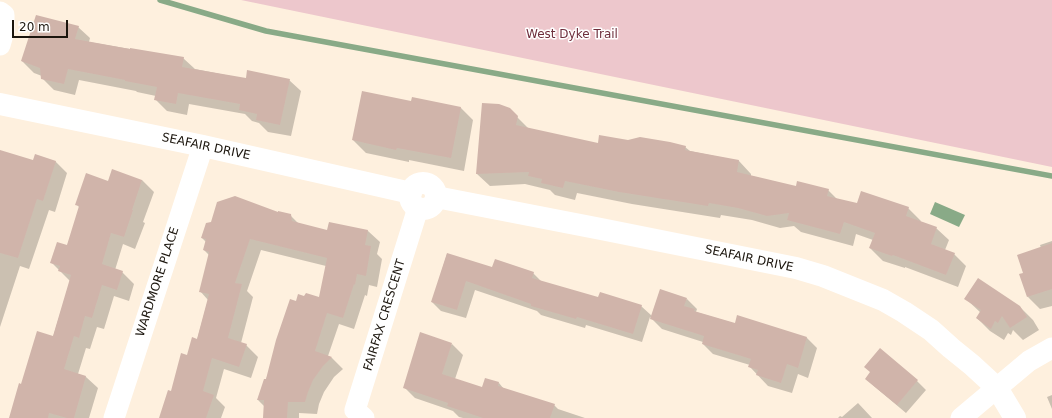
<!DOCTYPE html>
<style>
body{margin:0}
#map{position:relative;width:1052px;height:418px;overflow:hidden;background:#fef0de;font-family:"DejaVu Sans",sans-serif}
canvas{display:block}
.scale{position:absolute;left:12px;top:20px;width:56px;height:18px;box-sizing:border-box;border:2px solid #1b150d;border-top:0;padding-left:5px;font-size:12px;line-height:14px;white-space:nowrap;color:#1b150d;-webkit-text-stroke:3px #fff;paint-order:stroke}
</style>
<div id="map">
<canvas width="1052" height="418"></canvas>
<div class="scale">20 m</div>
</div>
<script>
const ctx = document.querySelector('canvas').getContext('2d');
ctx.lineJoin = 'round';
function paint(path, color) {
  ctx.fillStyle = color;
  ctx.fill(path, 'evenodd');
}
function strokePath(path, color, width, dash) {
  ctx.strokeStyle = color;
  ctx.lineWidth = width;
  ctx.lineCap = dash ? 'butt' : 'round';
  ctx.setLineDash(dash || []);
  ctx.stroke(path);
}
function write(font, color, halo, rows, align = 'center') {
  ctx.font = font + ' "DejaVu Sans",sans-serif';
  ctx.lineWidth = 3;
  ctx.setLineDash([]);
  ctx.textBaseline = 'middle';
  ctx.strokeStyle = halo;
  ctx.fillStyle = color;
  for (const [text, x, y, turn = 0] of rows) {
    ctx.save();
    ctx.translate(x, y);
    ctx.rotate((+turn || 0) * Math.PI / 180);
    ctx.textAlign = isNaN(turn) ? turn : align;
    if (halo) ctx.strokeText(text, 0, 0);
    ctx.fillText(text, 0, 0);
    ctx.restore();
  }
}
paint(new Path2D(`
 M241,0h811v167z`), '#edc7cc');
paint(new Path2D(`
 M935,202l30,13 -6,12 -29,-13z`), '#89aa87');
paint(new Path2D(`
 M78,27l12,11 -1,4 94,16 12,11 51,10 43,1 12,11 -10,45 -23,-4 -9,-9 -7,-2 -7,-7 -56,-10 -2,11 -20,-4 -11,-11v-4l-19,-4 -1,-1 -57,-11 -4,15 -21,-5 -12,-12v-2l-8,-3 -12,-12z
 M412,102l49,6 12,12 -9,51 -55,-11v2l-43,-9 -13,-13z
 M509,109l20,20 69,15 30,-3 57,6 5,4 49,10 12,13v2l46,11 31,3 10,10 19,5 51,3 13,13 -1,1 16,6 13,12 -4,10 9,4 12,12 -8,21 -53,-20v1l-22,-7 -13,-13 3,-8 -17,-6 -3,12 -52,-14 -7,-6 -14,2 -28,-8 -31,-5 -1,3 -88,-14 -55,-11 -2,7 -20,-5 -5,-5 -25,-6 -35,2 -13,-12z
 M0,151l33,10h22l12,12 -12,39 -6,-2 -20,59 -9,-3 -20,61z
 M142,180l12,12 -11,30 2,1 -10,26 -12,-5 -8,26 7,2 12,12 -5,17 -15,-5 -10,33 -7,-2 -7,22 -4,-1 -8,26 8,3 12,11 -9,30h-79l11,-33 32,-48 17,-56 -18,-18 15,-17 13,-38 -4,-4 33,-22z
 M278,213l12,2 9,9 29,7 1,-8 39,8 12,11 -3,12 5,5 -5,28 -8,-2 -2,11 -2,-1 -11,34 -15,-5 -11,32 4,2 11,11 -9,8 -10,15 -5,12 -2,10 -18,-1v5h-35v-12l-6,-6 38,-98 24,-3 6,-33 -65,-16 -14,41 6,6 -12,46 5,2 12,12 -7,21 -27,-9 -8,29 9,9 -4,11h-61l28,-62 9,-16 11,-40 -8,-9 9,-36 -5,-5 2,-8 -4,-4z
 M1052,241v65l-12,3 -12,-12 13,-49 -1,-3z
 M447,254l46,14 40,5 9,9 57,17 42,7 11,10 35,-17 10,10 -1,3 40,12 2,-7 69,21 10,10 -9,30 -10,-4 -6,19 -24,-7 -18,-19v-2l-37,-11 -10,-10v-2l-41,-13 -12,-12 -8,25 -56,-17 -1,3 -44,-13 -4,-4 -62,-21 -9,28 -25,-7 -9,-9z
 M965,298l55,9 13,13 6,10 -16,10 -10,-10 -2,5 -3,-2 -4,7 -14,-9 -13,-13 4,-5z
 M452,344l11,11 -8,24 28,10 16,-6 5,6 50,16 4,4 27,9h-122l-4,-1 -6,-6 -38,-13 -11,-11z
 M866,379l51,2 9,9 -20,23 -31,-26z
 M1052,395v14l-5,-12z
 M858,403l14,15h-34l2,-2 2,1z`), '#0003');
strokePath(new Path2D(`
 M160,0l106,31 786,145`), '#89aa87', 5.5);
paint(new Path2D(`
 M36,15l43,11 -4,13 55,10v-1l54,9 -2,10 64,11 1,-8 43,9 -10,46 -24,-5 1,-6 -18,-4 1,-6 -62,-11 -2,11 -22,-4 3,-13 -32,-6v-1l-57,-11 -4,15 -23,-5 -1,-11 -19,-7z
 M362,91l49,10 1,-4 49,10 -10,51 -54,-10 -1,2 -44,-10z
 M482,103l17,1 11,4 8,8 -2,9 82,18 1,-8 29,5 12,-3 30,5 16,4 -1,4 54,10 -2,12 59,14 1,-5 32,8 -2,7 30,7 4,-12 48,16 -3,9 31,11 -6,17 24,9 -9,22 -53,-20 -1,1 -23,-8 6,-15 -31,-11 -4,12 -53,-14 2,-7 -22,3 -29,-8 -29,-5 -1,3 -89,-14 -54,-11 -2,7 -22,-5 1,-4 -14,-3 1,-4 -53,2z
 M0,150l33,10 2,-6 21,7 -13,40 -6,-2 -19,59 -18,-5z
 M112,169l30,11 -10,30h1l-9,27 -13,-4 -9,31 21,7 -6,19 -15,-5 -10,33 -7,-2 -6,22 -5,-2 -10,33 22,7 -12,42h-7l-18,-5 -1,5h-39l10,-35 2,1 16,-53 16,5 18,-61 -13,-4 2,-5 -10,-3 7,-21 10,3 12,-39 -4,-1 11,-32 22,8z
 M235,196l43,16v-1l13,3 1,7 35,9 2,-8 39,8 -3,15 6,1 -5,30 -9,-2 -2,11 -1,-1 -11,34 -16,-5 -12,38 17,6 -9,9 -10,14 -5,12 -3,10h-17l-1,16h-24l1,-18h-7l7,-21h2l10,-39 14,-41 6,2 2,-7 6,2 2,-3 13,4 8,-39 -77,-19 -15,44 7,1 -14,54 19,6 -8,23 -27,-9 -9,33 11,4 -8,23h-47l9,-28 3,1 10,-38 6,2 5,-18 5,2 12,-45 -10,-2 10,-40 -6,-2 3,-11 -5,-1 5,-15 5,-1 6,-20z
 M1052,243v46l-25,8 -8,-23 4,-1 -6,-18z
 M447,253l45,14 3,-8 39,13 -2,6 66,19 2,-5 42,13 -9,29 -56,-17 -1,2 -45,-13v-2l-65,-23 -9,29 -26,-8z
 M978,278l42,28 7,11 -17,11 -8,-12 -4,7 -3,-2 -4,8 -15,-11 5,-8 -17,-11z
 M660,289l27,9 -3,8 11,3 -1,2 41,12 2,-8 70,22 -9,31 -11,-4 -6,19 -25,-8 2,-5 -10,-3 3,-8 -49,-15 2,-8 -54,-17z
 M420,332l32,11 -10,31 40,13 3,-9 14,4 -1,4 57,18 -5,14h-67l-36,-12 1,-3 -45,-15z
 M880,348l38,32 -21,25 -32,-26 5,-7 -6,-5z`), '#d0b4aa');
strokePath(new Path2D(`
 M0,12l4,3v16l-4,14
 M114,418l89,-272
 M364,418l-9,-8 63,-202
 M961,418l68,-57 23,-13`), '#fff', 21);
strokePath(new Path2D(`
 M0,104l203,42 208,47
 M410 196a13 13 0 1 1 26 0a13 13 0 1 1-26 0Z
 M436,197l165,32 195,39 27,8 60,24 21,12 27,18 20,18 21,17 25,23 18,30`), '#fff', 22);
write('12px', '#6e2e3c', '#fff', [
 ["West Dyke Trail",572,35]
]);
write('12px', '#1b150d', '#fff', [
 ["SEAFAIR DRIVE",206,147,12],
 ["SEAFAIR DRIVE",749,259,12],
 ["WARDMORE PLACE",158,282,-72],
 ["FAIRFAX CRESCENT",385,315,-73]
]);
</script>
